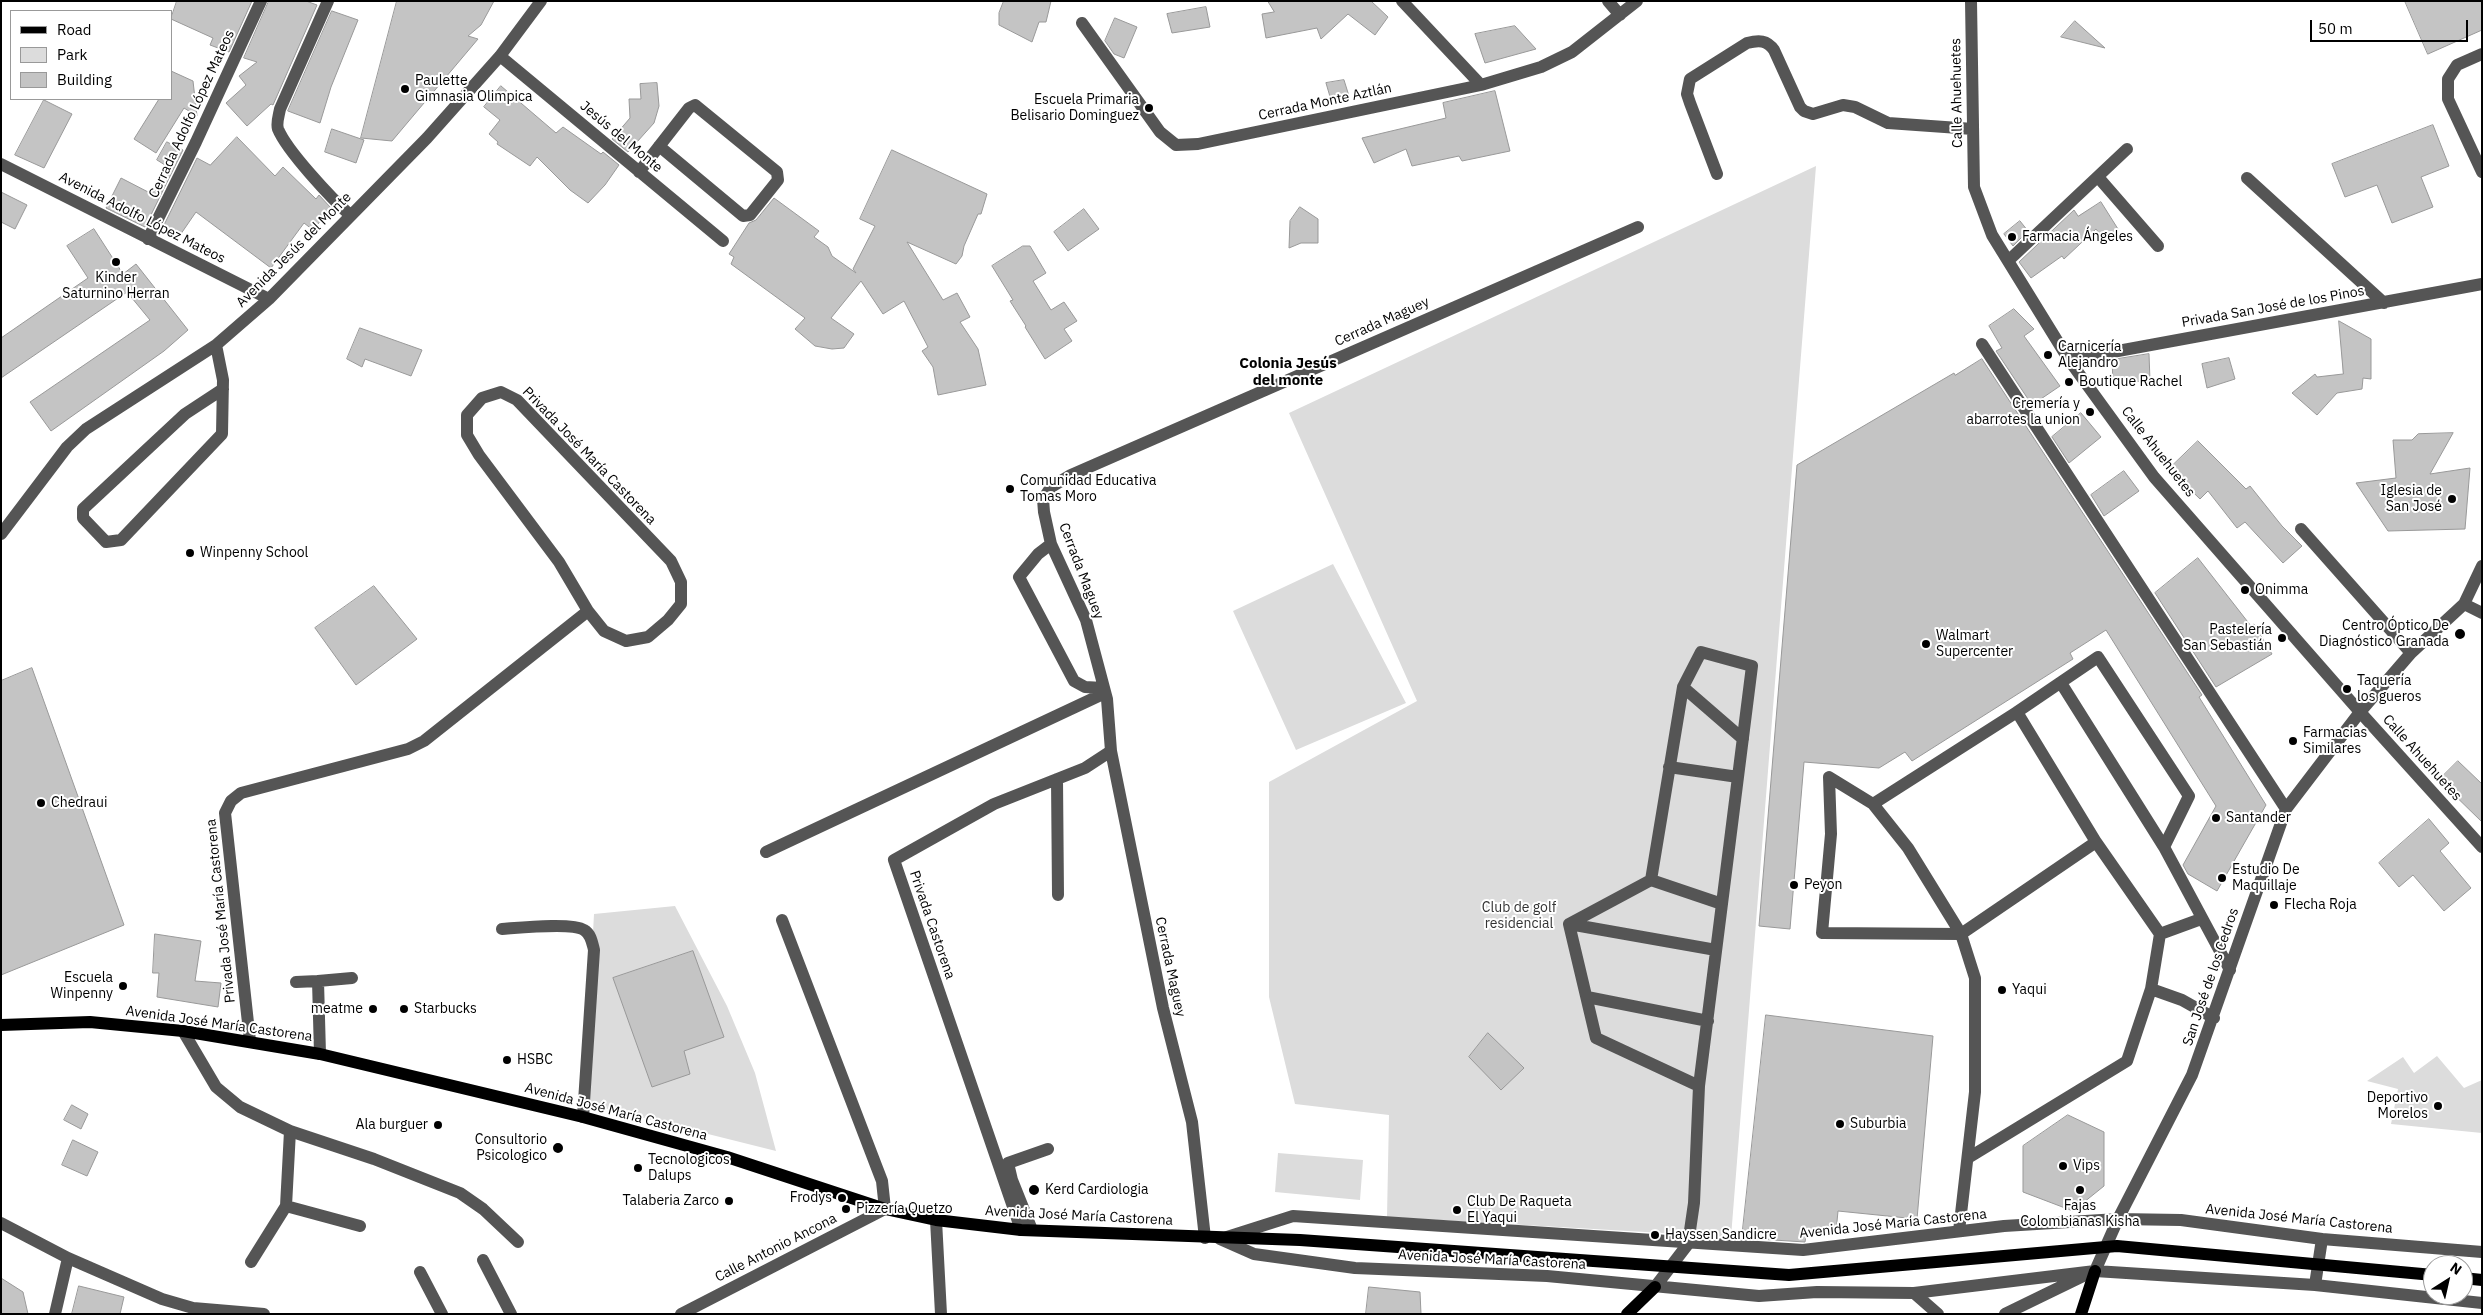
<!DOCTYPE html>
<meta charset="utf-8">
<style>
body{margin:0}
#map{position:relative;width:2483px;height:1315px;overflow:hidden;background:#fff;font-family:"IBM Plex Sans",sans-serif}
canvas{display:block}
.frame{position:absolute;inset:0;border:2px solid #000;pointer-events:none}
.legend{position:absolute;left:10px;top:10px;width:162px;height:90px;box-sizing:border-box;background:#fff;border:1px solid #999;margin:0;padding:6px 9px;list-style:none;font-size:15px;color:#000}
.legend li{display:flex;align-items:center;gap:10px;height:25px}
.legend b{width:25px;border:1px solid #999}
.north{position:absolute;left:2423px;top:1255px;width:50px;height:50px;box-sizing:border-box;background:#fff;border:1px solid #999;border-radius:50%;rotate:35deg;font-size:14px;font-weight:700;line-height:20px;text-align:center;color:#000}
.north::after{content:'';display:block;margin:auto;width:18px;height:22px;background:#000;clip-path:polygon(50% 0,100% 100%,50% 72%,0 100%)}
.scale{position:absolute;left:2310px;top:20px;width:158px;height:22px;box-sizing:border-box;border:2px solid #000;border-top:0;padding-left:6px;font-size:15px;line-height:18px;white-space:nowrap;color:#000;-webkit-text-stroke:4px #fff;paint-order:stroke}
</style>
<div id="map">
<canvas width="2483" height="1315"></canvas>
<div class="frame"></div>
<ul class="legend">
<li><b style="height:6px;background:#000"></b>Road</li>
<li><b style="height:14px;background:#dcdcdc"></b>Park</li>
<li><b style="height:14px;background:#c4c4c4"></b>Building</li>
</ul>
<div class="north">N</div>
<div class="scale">50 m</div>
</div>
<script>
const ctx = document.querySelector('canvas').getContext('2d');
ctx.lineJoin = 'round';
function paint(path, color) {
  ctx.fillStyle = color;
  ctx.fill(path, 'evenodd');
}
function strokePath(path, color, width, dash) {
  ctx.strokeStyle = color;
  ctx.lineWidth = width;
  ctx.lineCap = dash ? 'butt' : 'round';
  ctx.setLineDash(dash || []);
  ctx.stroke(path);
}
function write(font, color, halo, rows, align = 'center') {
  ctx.font = font + ' "IBM Plex Sans",sans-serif';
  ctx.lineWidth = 4;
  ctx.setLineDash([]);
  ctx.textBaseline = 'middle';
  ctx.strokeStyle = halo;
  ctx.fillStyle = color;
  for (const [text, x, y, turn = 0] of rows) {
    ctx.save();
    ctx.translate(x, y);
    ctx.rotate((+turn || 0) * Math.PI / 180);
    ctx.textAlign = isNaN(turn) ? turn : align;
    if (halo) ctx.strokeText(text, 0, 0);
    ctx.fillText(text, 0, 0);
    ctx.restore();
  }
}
paint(new Path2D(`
 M1816,166l-85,1071 -344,-20 2,-102 -94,-11 -26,-107v-215l148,-81 -128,-288z
 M1333,564l73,139 -110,47 -63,-139z
 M675,906l52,100 28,67 21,78 -192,-48 10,-189z
 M2437,1056l27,32 18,-8v53l-91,-9 7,-35 -31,-8 36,-24 11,16z
 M1278,1153l85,7 -3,40 -85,-8z`), '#dcdcdc');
const building = new Path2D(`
 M177,1h75l-23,51 -19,-7 3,-7 -42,-19z
 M269,1h37l11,4 -44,100 -2,-1 -24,22 -21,-23 20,-18 -7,-9 18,-14 -13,-4z
 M397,1h97l-13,24 -13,11 10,3 -86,102 -31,-3z
 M1004,1h47l-5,21h-7l-7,20 -33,-17v-12z
 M1268,1h103l17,16 -13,18 -27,-21 -27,25 -4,-11 -51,10 -4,-24 12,-2z
 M2405,1h77v29l-54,24z
 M1206,7l4,20 -38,6 -5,-19z
 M332,11l26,9 -27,67 -11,36 -32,-12z
 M1115,18l22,9 -13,31 -10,-4 -9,-13z
 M2075,21l30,27 -44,-11z
 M1515,26l21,23 -51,14 -10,-29z
 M171,71l22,10 4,35 -13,-8 -28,45 -22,-14 25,-40h12z
 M1344,80l5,16 -18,4 -5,-17z
 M657,83l2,23 -5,17 -26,29 -16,-13 18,-21 -1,-19h12l-1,-15z
 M501,86l55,47 7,-6 38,27 2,-2 16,13 -14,20 -17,18 -18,-13 -33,-33 -7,9 -33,-22 1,-2 -9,-8 11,-14 -16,-13z
 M1495,91l15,60 -48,10 -3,-5 -47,10 -6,-17 -32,14 -12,-25 84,-20 -3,-15z
 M44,100l28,14 -28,54 -29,-13z
 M2433,125l16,41 -28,11 12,30 -41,16 -15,-38 -32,12 -13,-33z
 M332,129l32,11 -8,23 -31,-11z
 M237,137l38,39 8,-9 33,32 3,-4 12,13 -18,22 -9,-7 -33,45 -75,-56 -20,29 -15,-10 36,-73 13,7z
 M167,142l16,8 -38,77 -39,-19 15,-30 31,16 13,-29 -8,-5z
 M892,150l95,44 -6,20h-3l-14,32 -2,10 -6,8 -49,-22 36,58 14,-7 13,24 -10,5 18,27 8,36 -48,10 -5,-28 -11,-16 6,-4 -24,-46 -21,13 -22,-33 -30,37 23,16 -10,14 -12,1 -17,-3 -20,-17 10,-11 -74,-54 3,-7 -5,-3 20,-31 7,-3 18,-22 45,33 -5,6 14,10 4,9 24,17 -3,-4 22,-43 -15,-7z
 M1,192l26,13 -12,24 -14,-7z
 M2101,202l17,27 -15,9 -7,-9 -32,30 -2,-3 -31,22 -12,-16 55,-52 4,6z
 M1300,207l18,12v24h-17l-12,5 1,-27z
 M1084,209l15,20 -31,22 -14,-19z
 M2020,221l8,10 -15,15 -9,-12z
 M94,229l29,45 13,-10 52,66 -24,21 -113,80 -21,-29 120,-82 -23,-28 -126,86v-40l87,-60 -21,-32z
 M1023,246h7l16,27 -13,8 18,29 13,-8 13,19 -13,8 8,12 -27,18 -20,-32 1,-1 -16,-25 3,-1 -21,-34z
 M2014,309l20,20 -10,7 36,50 -28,19 -36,-54 6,-3 -13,-22z
 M2339,321l32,18v40l-8,-1 -1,11 -25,4 -20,22 -25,-22 23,-19 2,3 26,-3z
 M360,328l62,22 -11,26 -46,-17 -3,8 -15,-8z
 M2149,354l1,27 -37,1 -1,-22z
 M2229,358l6,21 -28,9 -5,-24z
 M1982,359l220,336 -3,2 67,108 -49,86 -29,-17 -5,-9 33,-59 -110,-176 -36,23 3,6 -161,102 -7,-9 -26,16 -75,-6 -14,167 -31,-3 38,-461 157,-92 1,2z
 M2081,413l20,24 -32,26 -17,-26z
 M2453,433l-23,41 40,-6 -5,61 -77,2 -32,-48 40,-5 -3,-38h19l6,-6z
 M2198,441l48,48 4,-3 32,40 20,20 -19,17 -38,-41 -8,6 -29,-37 -8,8 -31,-30z
 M2124,471l15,20 -35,25 -13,-21z
 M2198,558l53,68 3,-2 18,30 -56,33 -61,-94z
 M374,586l43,53 -61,46 -41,-57z
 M32,668l92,257 -123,50v-294z
 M2458,761l24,23v38l-43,-42z
 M2429,819l20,24 -9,8 31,37 -27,23 -31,-36 -14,12 -20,-24z
 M155,934l46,7 -6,40 26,2 -3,24 -61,-10 2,-24h-6z
 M693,951l31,86 -40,14 6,23 -38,13 -39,-109z
 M1766,1015l167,21 -16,183 -79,-8 -2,21 -29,-1 -2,11 -63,-4z
 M1488,1033l36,35 -23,22 -32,-33z
 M72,1105l16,9 -7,15 -17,-9z
 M2068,1115l36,17v54l-31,25 -50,-19v-46z
 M73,1140l25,12 -11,24 -25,-11z
 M1,1278l22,14 5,22h-27z
 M79,1286l45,11 -4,17h-48z
 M1369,1287l51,5 1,22h-55z`);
paint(building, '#c4c4c4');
strokePath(building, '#999', 1);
strokePath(new Path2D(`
 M328,1l-48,108c-1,6 -4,14 -2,20 9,22 54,70 72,86
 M1402,1l79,84
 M1608,1l12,14
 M1971,1l3,186 18,48 77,125 85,117 206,235 122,135
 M1082,23l78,109 16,13 22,-1 283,-59 60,-18 31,-15 65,-51
 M2482,54l-25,11 -9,14v20l34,73
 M500,56l223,185
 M1,164l268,135
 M639,172l50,-64 6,-3 82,67 1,8 -28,35 -7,1 -84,-70
 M1717,174l-27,-71 -3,-9 3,-15 57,-36c12,-3 20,-3 27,7l26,57 4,4 9,3 30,-9 12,2 33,16 85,6
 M2098,177l60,69
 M2247,178l137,125
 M148,239l48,-97 65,-141
 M2008,261l119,-112
 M1982,344l304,465
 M216,345l7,35 -1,54 -101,106 -15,2 -23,-24v-9l102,-95 38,-25
 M2069,360l413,-76
 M501,392l16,8 154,161 10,21v22l-13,16 -20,17 -22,4 -22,-10 -16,-20 -29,-49 -80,-107 -12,-20v-20l15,-17z
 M2301,529l110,124
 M1,534l66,-87 19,-18 130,-84 53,-46 158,-161 73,-82 41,-55
 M1051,544l-13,10 -19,23 55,104 11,6 18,1
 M2464,604l18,9
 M2061,683l103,164 66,123
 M1683,687l60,52
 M1669,767l69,10
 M1057,779l1,116
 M1873,804l144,-92 81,-55 91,139 -25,51
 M766,852l339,-159
 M1651,880l32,-193 18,-35 51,14 -53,420 -5,117 -6,41 -33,43
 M1569,924l27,114 103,48
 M1569,924l82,-44 71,24
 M1569,924l147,26
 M502,929c15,-1 70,-7 82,1 7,4 8,12 10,20l-11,167
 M2160,934l41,-15
 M296,982l22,-1
 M2151,989l31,11 32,18
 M1587,997l121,24
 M183,1031l33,56 24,20 50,24 84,28 86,34 23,16 35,33
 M250,1041l-25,-228 6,-12 10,-8 167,-44 16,-8 164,-130
 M320,1054l-2,-73 34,-3
 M1968,1158l159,-97 24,-72 9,-55 -64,-92 -79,-130
 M286,1206l74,20
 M936,1220l5,94
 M1,1223l67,35 94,41 31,9 71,6
 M1021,1230l-127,-370 100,-56 91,-36 26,-17
 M1032,1230l-20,-50 -4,-17 40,-14
 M1959,1231l16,-139v-114l-14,-44 -53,-86 -35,-44 -44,-27 2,57 -9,99 139,1 135,-92
 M1227,1237l66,-21 510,34 201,-24 114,-7 63,1 141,19 160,13
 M1205,1238l-13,-116 -29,-114 -52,-257 -4,-52 -21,-79 -35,-76 -7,-32 -1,-13 8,-12 20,-12 567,-248
 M1220,1239l34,15 101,14 192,8 212,20 58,-4 97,1 181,-22 220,14 167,18
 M483,1260l28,54
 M251,1262l35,-56 4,-75
 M2095,1271l23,-52 74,-144 94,-266 74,-97 51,-59 53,-49 18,-38
 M420,1272l22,42
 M2315,1285l7,-46
 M1914,1293l24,21
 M55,1314l13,-56
 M681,1314l204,-105 -3,-28 -5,-13 -95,-248
 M2005,1314l78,-38`), '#555', 12);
strokePath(new Path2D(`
 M1,1025l89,-3 93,9 137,23 263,63 144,40 158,52 51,11 85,10 279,10 489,35 328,-29 316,29
 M2463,1278l19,2
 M1627,1314l28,-27
 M2081,1314l14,-43`), '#000', 12);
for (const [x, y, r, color] of [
 [405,89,5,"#000"],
 [1149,108,5,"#000"],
 [2012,237,5,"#000"],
 [116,262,5,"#000"],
 [2048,355,5,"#000"],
 [2069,382,5,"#000"],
 [2090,412,5,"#000"],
 [1010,489,5,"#000"],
 [2452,499,5,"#000"],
 [190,553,5,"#000"],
 [2245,590,5,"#000"],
 [2460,634,6,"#000"],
 [2282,638,5,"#000"],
 [1926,644,5,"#000"],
 [2347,689,5,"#000"],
 [2293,741,5,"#000"],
 [41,803,5,"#000"],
 [2216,818,5,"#000"],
 [2222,878,5,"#000"],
 [1794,885,5,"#000"],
 [2274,905,5,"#000"],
 [123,986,5,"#000"],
 [2002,990,5,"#000"],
 [373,1009,5,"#000"],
 [404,1009,5,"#000"],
 [507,1060,5,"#000"],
 [2438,1106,5,"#000"],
 [1840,1124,5,"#000"],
 [438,1125,5,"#000"],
 [558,1148,6,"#000"],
 [2063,1166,5,"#000"],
 [638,1168,5,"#000"],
 [1034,1190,6,"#000"],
 [2080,1190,5,"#000"],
 [842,1198,5,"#000"],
 [729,1201,5,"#000"],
 [846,1209,5,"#000"],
 [1457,1210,5,"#000"],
 [1655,1235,5,"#000"]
]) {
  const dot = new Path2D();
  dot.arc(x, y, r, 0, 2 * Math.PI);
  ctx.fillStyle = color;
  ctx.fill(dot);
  strokePath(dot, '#fff', 2);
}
write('14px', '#000', '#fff', [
 ["Paulette",415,81],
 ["Gimnasia Olimpica",415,97],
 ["Escuela Primaria",1139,100,"right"],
 ["Belisario Dominguez",1139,116,"right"],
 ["Farmacia Ángeles",2022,237],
 ["Kinder",116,278,"center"],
 ["Saturnino Herran",116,294,"center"],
 ["Carnicería",2058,347],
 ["Alejandro",2058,363],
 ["Boutique Rachel",2079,382],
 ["Cremería y",2080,404,"right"],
 ["abarrotes la union",2080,420,"right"],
 ["Comunidad Educativa",1020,481],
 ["Tomas Moro",1020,497],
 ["Iglesia de",2442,491,"right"],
 ["San José",2442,507,"right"],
 ["Winpenny School",200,553],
 ["Onimma",2255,590],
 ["Centro Óptico De",2449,626,"right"],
 ["Diagnóstico Granada",2449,642,"right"],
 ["Pastelería",2272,630,"right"],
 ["San Sebastián",2272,646,"right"],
 ["Walmart",1936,636],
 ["Supercenter",1936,652],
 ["Taquería",2357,681],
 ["los gueros",2357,697],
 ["Farmacias",2303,733],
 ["Similares",2303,749],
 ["Chedraui",51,803],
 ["Santander",2226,818],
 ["Estudio De",2232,870],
 ["Maquillaje",2232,886],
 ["Peyon",1804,885],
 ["Flecha Roja",2284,905],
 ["Escuela",113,978,"right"],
 ["Winpenny",113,994,"right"],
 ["Yaqui",2012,990],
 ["meatme",363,1009,"right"],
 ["Starbucks",414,1009],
 ["HSBC",517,1060],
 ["Deportivo",2428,1098,"right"],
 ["Morelos",2428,1114,"right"],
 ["Suburbia",1850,1124],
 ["Ala burguer",428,1125,"right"],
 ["Consultorio",547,1140,"right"],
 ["Psicologico",547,1156,"right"],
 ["Tecnologicos",648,1160],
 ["Dalups",648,1176],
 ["Vips",2073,1166],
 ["Kerd Cardiologia",1045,1190],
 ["Frodys",832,1198,"right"],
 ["Talaberia Zarco",719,1201,"right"],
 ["Club De Raqueta",1467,1202],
 ["El Yaqui",1467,1218],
 ["Fajas",2080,1206,"center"],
 ["Colombianas Kisha",2080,1222,"center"],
 ["Pizzería Quetzo",856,1209],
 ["Hayssen Sandicre",1665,1235]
], 'left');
write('14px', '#000', '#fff', [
 ["Calle Ahuehuetes",1957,93,-91],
 ["Cerrada Monte Aztlán",1325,102,-12],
 ["Cerrada Adolfo López Mateos",192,114,-65],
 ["Jesús del Monte",621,137,40],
 ["Avenida Adolfo López Mateos",142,218,27],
 ["Avenida Jesús del Monte",294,250,-45],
 ["Privada San José de los Pinos",2273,307,-10],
 ["Cerrada Maguey",1382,322,-24],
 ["Calle Ahuehuetes",2158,452,52],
 ["Privada José María Castorena",589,456,46],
 ["Cerrada Maguey",1081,571,69],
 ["Calle Ahuehuetes",2422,758,48],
 ["Privada José María Castorena",221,911,-96],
 ["Privada Castorena",932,925,71],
 ["Cerrada Maguey",1170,967,78],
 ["San José de los Cedros",2211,977,-71],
 ["Avenida José María Castorena",219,1024,8],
 ["Avenida José María Castorena",616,1112,15],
 ["Avenida José María Castorena",1079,1216,3],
 ["Avenida José María Castorena",2299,1219,6],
 ["Avenida José María Castorena",1893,1224,-6],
 ["Calle Antonio Ancona",776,1248,-27],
 ["Avenida José María Castorena",1492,1260,3]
]);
write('14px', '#333', '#fff', [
 ["Club de golf",1519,908],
 ["residencial",1519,924]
]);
write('bold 15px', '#000', '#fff', [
 ["Colonia Jesús",1288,364],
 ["del monte",1288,381]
]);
</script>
